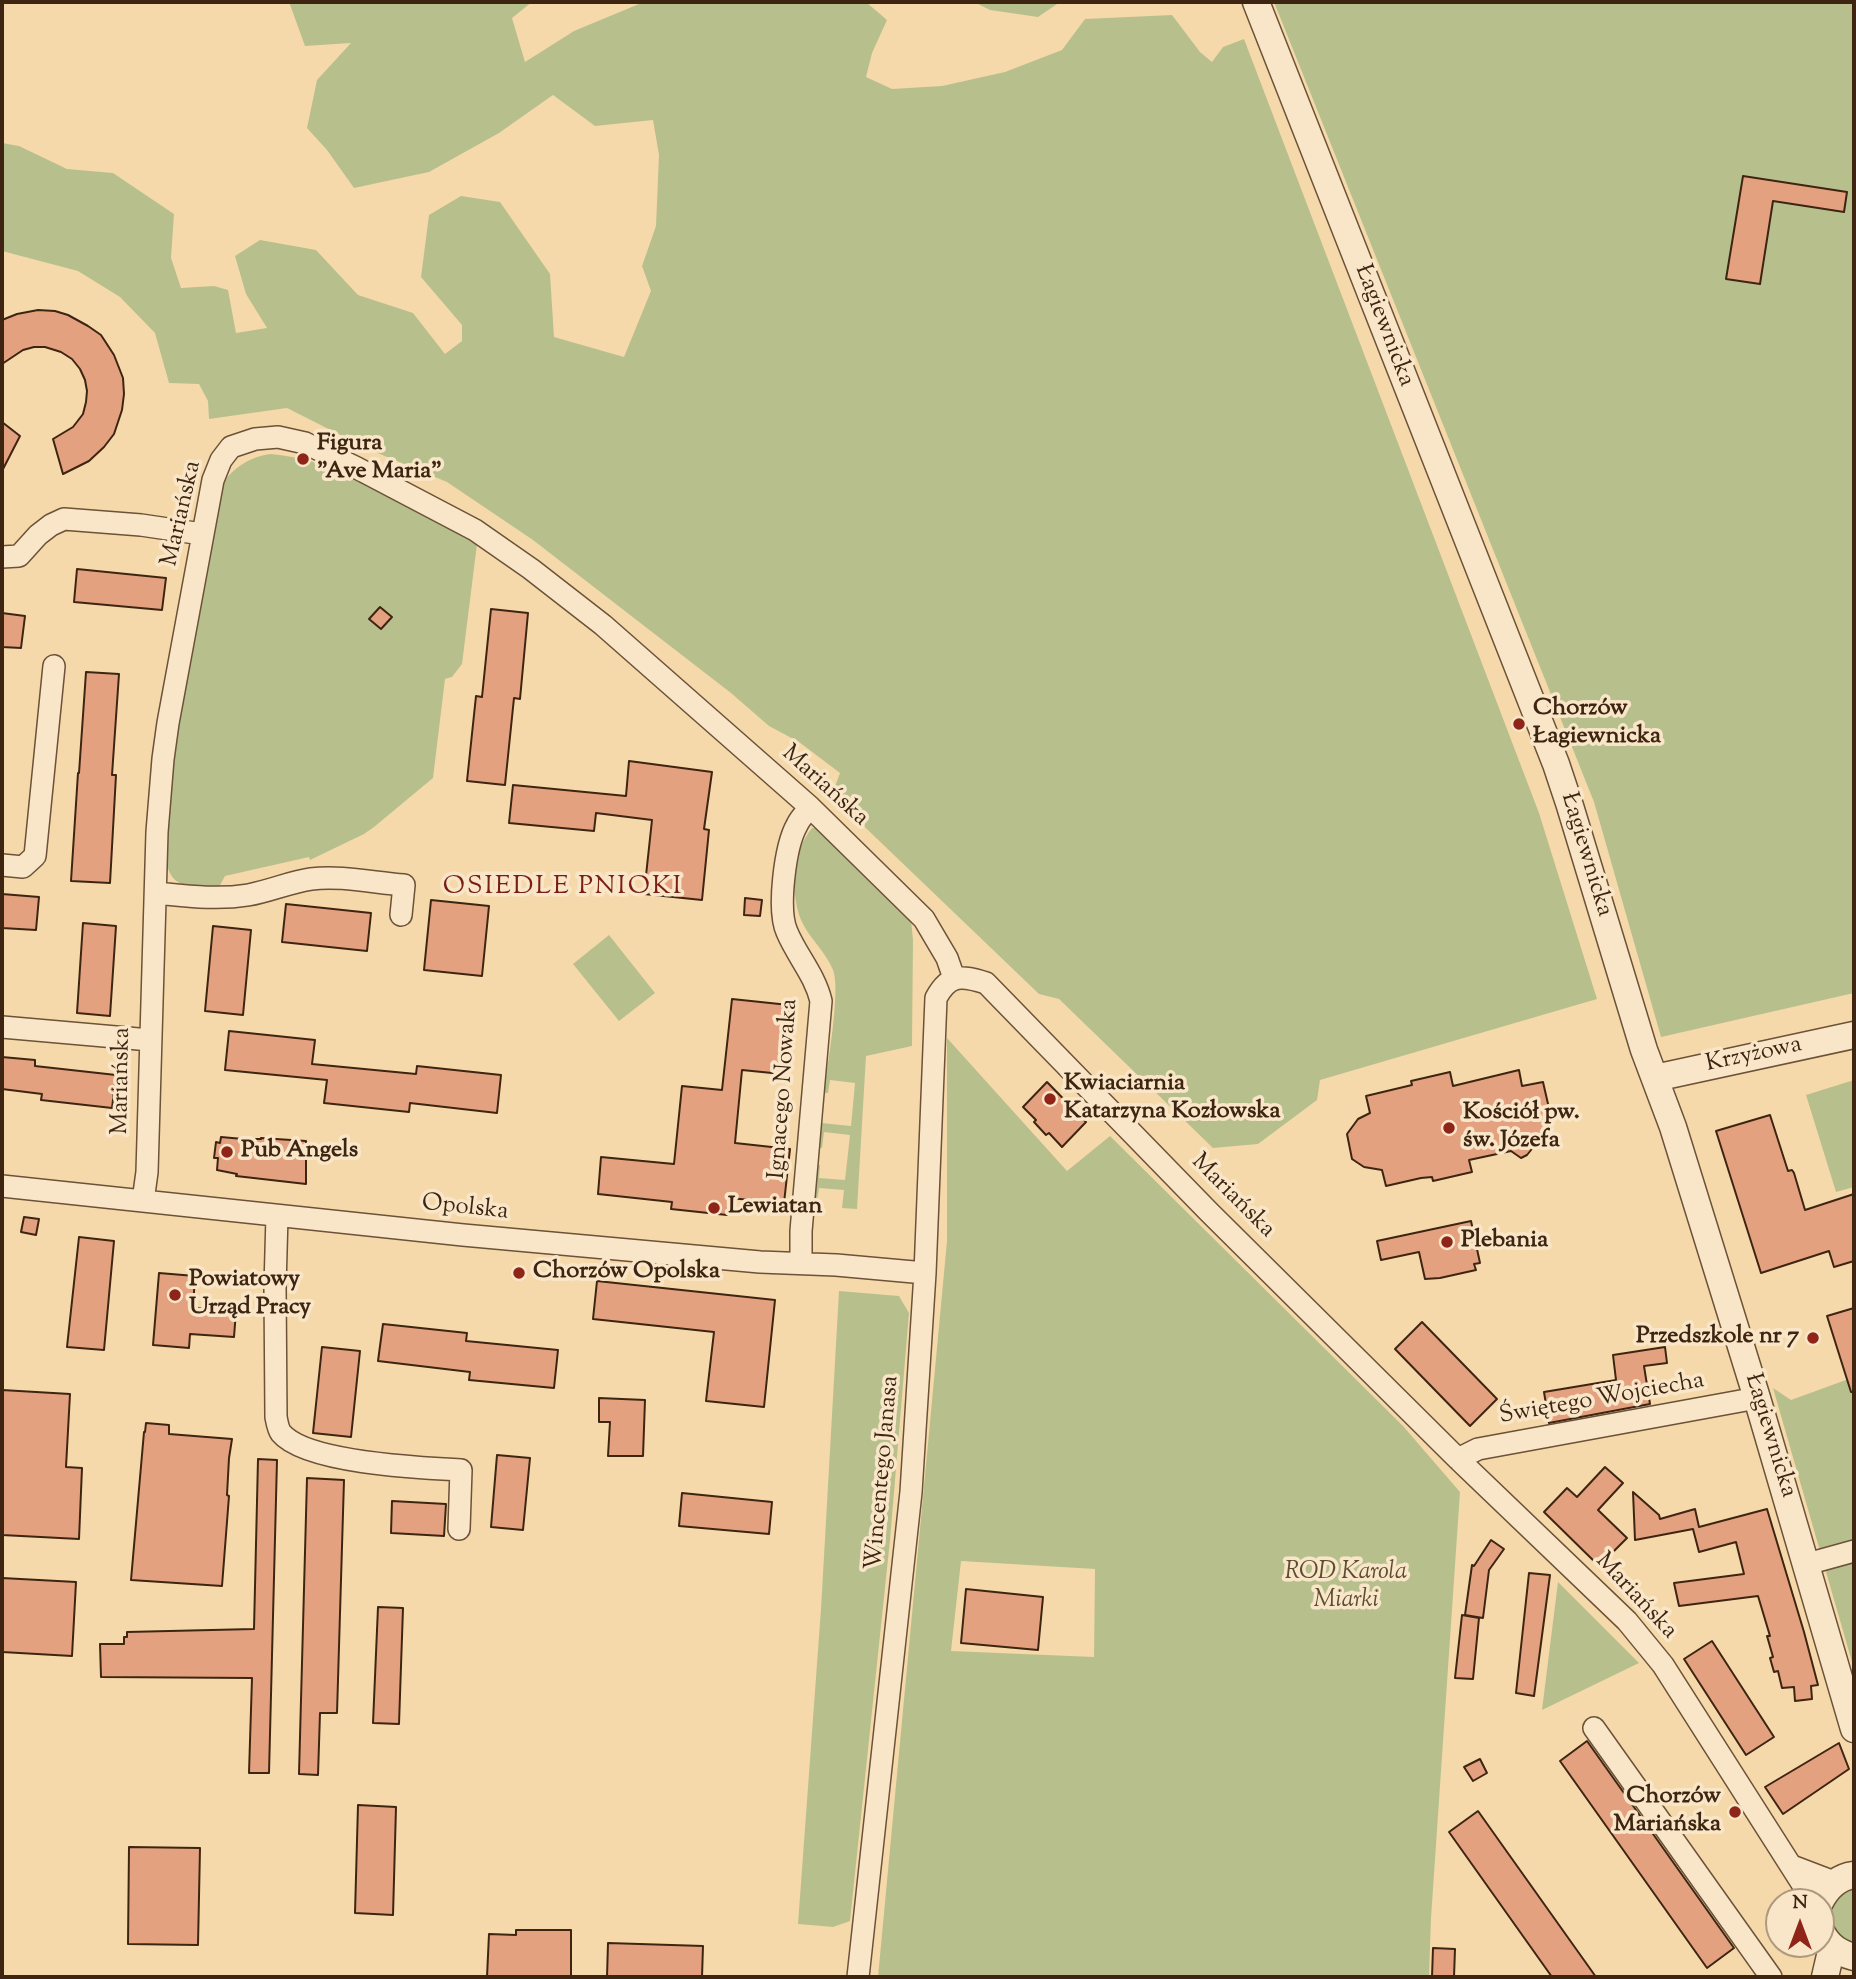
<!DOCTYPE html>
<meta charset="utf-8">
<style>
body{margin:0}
#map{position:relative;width:1856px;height:1979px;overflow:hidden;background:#f6d9aa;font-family:"Sorts Mill Goudy",serif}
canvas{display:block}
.frame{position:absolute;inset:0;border:4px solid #3d2512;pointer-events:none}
.north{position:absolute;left:1765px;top:1888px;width:70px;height:70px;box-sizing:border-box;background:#f9e6c8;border:2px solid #ae997f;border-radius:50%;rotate:0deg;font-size:19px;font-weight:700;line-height:28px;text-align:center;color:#3d2512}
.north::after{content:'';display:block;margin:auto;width:24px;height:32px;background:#8f2418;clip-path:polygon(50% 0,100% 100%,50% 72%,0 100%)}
</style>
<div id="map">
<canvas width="1856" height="1979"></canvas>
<div class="frame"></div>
<div class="north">N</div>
</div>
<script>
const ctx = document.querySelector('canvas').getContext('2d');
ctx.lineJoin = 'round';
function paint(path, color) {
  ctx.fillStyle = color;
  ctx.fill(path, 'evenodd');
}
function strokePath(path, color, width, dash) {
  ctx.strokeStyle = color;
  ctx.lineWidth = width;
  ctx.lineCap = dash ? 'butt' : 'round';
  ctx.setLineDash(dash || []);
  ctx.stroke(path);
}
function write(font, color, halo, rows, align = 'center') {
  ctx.font = font + ' "Sorts Mill Goudy",serif';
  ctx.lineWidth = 7;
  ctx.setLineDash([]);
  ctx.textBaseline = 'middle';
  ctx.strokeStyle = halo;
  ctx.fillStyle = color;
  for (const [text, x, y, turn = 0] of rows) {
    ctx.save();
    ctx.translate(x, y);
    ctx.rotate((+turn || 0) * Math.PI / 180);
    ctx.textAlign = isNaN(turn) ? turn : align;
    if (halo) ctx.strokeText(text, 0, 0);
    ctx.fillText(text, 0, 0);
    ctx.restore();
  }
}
paint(new Path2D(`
 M289,2h243l-20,16 13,44 49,-31 65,-27 1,-2h226l21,18 -15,33 -6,24 26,12 50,-3 63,-14 57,-22 23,-31 87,-4 28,37 12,10 11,-15 21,-8 295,774 58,186 -277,81 -3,20 -59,44 -45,4 -154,-149 -20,-5 -192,-184 -14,-18 7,-19 -41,-31 -30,-16 -38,-33 -198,-153 -86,-58 -79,-33 -81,-41 -78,11 -1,-18 -9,-17 -30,-1 -14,-50 -35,-36 -42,-26 -76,-20v-108l17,3 48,23 46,4 61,41 -3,44 10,30 33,-2 14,4 8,43 31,-5 -21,-34 -11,-38 25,-16 56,10 42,45 55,18 32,41 17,-13v-16l-41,-48 8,-62 32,-19 39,6 50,72 4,63 70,20 27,-66 -9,-25 14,-40 3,-71 -6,-35 -58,6 -42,-31 -54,38 -70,39 -75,16 -27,-38 -20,-22 10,-48 34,-37 -46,3z
 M974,2h86l-22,15 -48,-7z
 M1274,2h580v991l-193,44 -67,-235z
 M271,454c57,5 106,34 154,61 17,9 36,17 52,29l-15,120 -10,13 -7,2 -12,99 -59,49 -10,7 -54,26 -1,-3 -84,19 -7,13c-34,-3 -51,0 -53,-40l6,-78 7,-50 44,-236c10,-17 29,-29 49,-31z
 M812,828h9l90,91 2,21 -1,106 -46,10 -9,153 -15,-1 2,-18 -25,-2 -2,13 -4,-1 3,-35h4l-1,13 26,2 5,-45 -26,-3 -2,16 -4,-1 3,-24 30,3 4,-43 -25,-3 -2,13h-4c3,-26 17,-102 9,-123 -7,-18 -24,-32 -32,-50 -11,-29 -9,-68 11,-92z
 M609,935l46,58 -36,28 -46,-57z
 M947,1038l120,133 43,-35 293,290 57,66 -29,426 -2,59h-551l69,-736zM961,1561l134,8 -1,88 -143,-6z
 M1854,1080v107l-18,5 -30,-97z
 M839,1291l60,5 10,17 -19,227 -40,381 -17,6 -35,-3 23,-315z
 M1854,1377v292l-81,-281 18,12z
 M1558,1582l81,81 -97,47z
 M1854,1884v62c-20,-7 -29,-20 -25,-42z`), '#b7c08d');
const building = new Path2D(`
 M1743,176l104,16 -3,20 -71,-11 -13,83 -34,-5z
 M38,310l17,1 13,4 20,11 13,9 13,20 9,23 1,16 -2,16 -8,24 -10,13 -15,14 -26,13 -10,-35 20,-12 10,-13 3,-12 1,-11 -2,-11 -5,-11 -8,-10 -11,-7 -16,-5h-11l-11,3 -21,14v-44l15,-6z
 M2,422l18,14 -18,35z
 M77,569l89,9 -4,32 -88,-8z
 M380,607l12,10 -11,12 -12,-10z
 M491,609l37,4 -8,86 -6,-1 -9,87 -38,-4 9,-85 6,1z
 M2,613l23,3 -4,32 -19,-1z
 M86,672l33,2 -7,101h4l-6,108 -39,-2 7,-108h1z
 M629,761l83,11 -8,57 5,1 -7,70 -58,-6 8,-74 -56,-7 -2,18 -85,-8 4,-38 113,11z
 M2,894l37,3 -3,33 -34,-2z
 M745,898l17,2 -2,16 -16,-1z
 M431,900l58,6 -7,70 -58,-6z
 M286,904l85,9 -4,38 -85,-9z
 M83,923l33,3 -6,90 -33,-3z
 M213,926l38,4 -8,85 -38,-4z
 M732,999l57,6 -7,69 -40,-4 -7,73 55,6 -6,54 -55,-5 -2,17 -56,-6 1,-7 -74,-8 3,-37 73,7 8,-78 40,4z
 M229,1031l86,9 -3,24 104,10 1,-8 84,9 -4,38 -87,-10 -1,9 -85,-9 3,-23 -102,-10z
 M2,1057l33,3v6l81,9 -4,33 -71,-8 1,-6 -40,-5z
 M1519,1070l3,16 21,-4 8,35 1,10 -9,2 1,4 -11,2 2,10 -8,10 -6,3 -10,-7 -42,9 3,12 -39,9 -1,-4 -11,1 -35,8 -4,-16 -18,-3 -12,-8 -5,-25 11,-15 12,-6 -4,-17 46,-11 -1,-4 39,-9 3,14z
 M1047,1082l39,40 -24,25 -13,-14 -3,2 -12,-13 2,-2 -13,-13z
 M1770,1115l18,56 4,-1 2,3 11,37 49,-16v67l-20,6 -5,-16 -68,22 -45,-142z
 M221,1137l33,3v-1h7v-1l45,3v43l-70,-8 1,-2 -20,-4 1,-12h-4l2,-16 4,1z
 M24,1217l15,2 -3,16 -15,-3z
 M1471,1221l9,42 -6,1 2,6 -36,8 -15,1 -6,-27 -38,8 -4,-19z
 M79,1237l35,4 -10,109 -37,-3z
 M159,1273l36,3 -2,32 43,3 -2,26 -44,-3 -1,14 -36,-3z
 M597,1281l178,19 -11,107 -58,-6 8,-69 -121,-13z
 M1854,1308v84h-3l-24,-76z
 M1422,1322l75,77 -27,27 -75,-77z
 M383,1324l84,9 -1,8 92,9 -4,38 -85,-8 1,-8 -92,-11z
 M322,1347l38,4 -9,86 -38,-4z
 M1665,1347l2,16 -23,3 6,38 -101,19 -5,-31 72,-12 -3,-25z
 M2,1390l68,4 -4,73 16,1 -3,71 -77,-4z
 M599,1398l46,2 -2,56h-35l2,-34h-11z
 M146,1423l23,2v9l63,5 -3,19 -2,37 2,1 -7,90 -91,-6 13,-148h1z
 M497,1455l33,3 -7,72 -32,-3z
 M258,1459l19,1 -8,313h-20l3,-95 -151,-1 -1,-33h24v-7h3v-5l127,-3z
 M1605,1467l18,16 -25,27 29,28 -28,28 -55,-54 23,-24 10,9z
 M307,1478l37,2 -7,233h-17l-2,62 -19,-1z
 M1633,1492l26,23 1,4 35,-10 4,18 68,-18 37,123 14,53 -7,1 1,13 -17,2 -1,-14 -12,1 -4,-17 -4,1 -4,-14 3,-1 -6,-21h3l-12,-40 -79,10 -5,-23 70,-9 -8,-32 -37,10 -6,-23 -58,11z
 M682,1493l90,9 -3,32 -90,-8z
 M392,1501l54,3 -2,32 -53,-3z
 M1491,1540l13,9 -15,21 -6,48 -18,-3 7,-50 2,1z
 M1529,1573l21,2 -16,121 -18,-3z
 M2,1578l74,4 -4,74 -70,-4z
 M966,1589l77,8 -5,53 -77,-7z
 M378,1607l25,1 -4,116 -26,-1z
 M1462,1615l17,3 -6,61 -18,-1z
 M1712,1641l62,96 -28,18 -62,-96z
 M1587,1741l147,207 -27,20 -147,-207z
 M1839,1743l10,26 -66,45 -18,-27z
 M1480,1759l7,14 -14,8 -9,-14z
 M358,1805l38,2 -3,108 -38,-2z
 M1478,1811l22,31 96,135h-44l-103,-145z
 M129,1847l71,1 -2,97 -70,-1z
 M516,1930h55v47h-84l2,-43 27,1z
 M608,1943l95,3 -1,31h-95z
 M1433,1948l22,1 -1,28h-22z`);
paint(building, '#e4a180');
strokePath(building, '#3d2512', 2);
const minor = new Path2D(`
 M2,557l17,-1 19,-21 13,-10 13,-6 77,6 61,9
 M2,865l21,2 12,-11 19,-190
 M156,893c31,3 61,7 92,2 22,-4 42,-13 63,-16 29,-4 64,4 93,6l-3,30
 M2,1027l148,13
 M2,1186l461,49 297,27 76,3 89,8
 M143,1201l4,-29 10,-340 6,-73 5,-36 45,-243 8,-20 10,-13 24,-8 23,-2 27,6 52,25 118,62 56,39 72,56 207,182 114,112 23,39 7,20
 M277,1216l-2,71 1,130c1,5 2,12 5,16 25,30 141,35 180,37l-2,59
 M801,1263v-32l20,-230c-6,-26 -24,-45 -34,-69 -10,-22 -2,-86 10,-107 3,-7 9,-12 13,-18
 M1458,1459l20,-10 279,-51
 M1807,1564l47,-13
 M1594,1728l177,249
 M1792,1866l42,16
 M858,1977l53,-485 14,-219 11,-275c13,-24 25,-23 50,-15l223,229 249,247 169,162 36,44 149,234 4,3`);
const tertiary = new Path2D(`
 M1256,2l300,762 14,42 74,244 29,77 84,271 97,331
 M1655,1078l199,-43
 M1820,1902c7,-14 18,-25 34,-27
 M1821,1931c7,15 18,22 33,26
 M1825,1977l7,-30`);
strokePath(minor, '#6b5238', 24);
strokePath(tertiary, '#6b5238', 29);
strokePath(minor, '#f9e6c8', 21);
strokePath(tertiary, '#f9e6c8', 26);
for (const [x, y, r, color] of [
 [303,459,7,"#8f2418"],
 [1519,724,7,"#8f2418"],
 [1050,1099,7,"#8f2418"],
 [1449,1128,7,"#8f2418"],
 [227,1152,7,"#8f2418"],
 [714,1208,7,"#8f2418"],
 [1447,1242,7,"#8f2418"],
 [519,1273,7,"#8f2418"],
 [175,1295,7,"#8f2418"],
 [1813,1338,7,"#8f2418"],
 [1735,1812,7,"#8f2418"]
]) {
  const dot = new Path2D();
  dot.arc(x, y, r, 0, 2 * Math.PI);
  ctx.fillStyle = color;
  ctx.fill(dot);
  strokePath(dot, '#f9e6c8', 2.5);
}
write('24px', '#3d2512', '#f9e6c8', [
 ["Łagiewnicka",1383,326,69],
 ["Mariańska",183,514,-77],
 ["Mariańska",824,787,42],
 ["Łagiewnicka",1585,855,73],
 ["Krzyżowa",1754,1056,-12],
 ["Mariańska",123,1081,-89],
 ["Ignacego Nowaka",785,1089,-86],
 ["Mariańska",1232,1197,45],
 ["Opolska",465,1209,6],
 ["Świętego Wojciecha",1602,1400,-10],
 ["Łagiewnicka",1769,1436,73],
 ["Wincentego Janasa",884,1473,-85],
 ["Mariańska",1635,1597,47]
]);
write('bold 24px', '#3d2512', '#f9e6c8', [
 ["Figura",317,445],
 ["\"Ave Maria\"",317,473],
 ["Chorzów",1533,710],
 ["Łagiewnicka",1533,738],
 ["Kwiaciarnia",1064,1085],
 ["Katarzyna Kozłowska",1064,1113],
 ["Kościół pw.",1463,1114],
 ["św. Józefa",1463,1142],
 ["Pub Angels",241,1152],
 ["Lewiatan",728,1208],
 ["Plebania",1461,1242],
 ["Chorzów Opolska",533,1273],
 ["Powiatowy",189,1281],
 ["Urząd Pracy",189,1309],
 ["Przedszkole nr 7",1799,1338,"right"],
 ["Chorzów",1721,1798,"right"],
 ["Mariańska",1721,1826,"right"]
], 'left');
write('italic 24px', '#5c4c31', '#f9e6c8', [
 ["ROD Karola",1346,1574],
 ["Miarki",1346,1602]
]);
ctx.letterSpacing = '2px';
write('26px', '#7a1f14', '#f9e6c8', [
 ["OSIEDLE PNIOKI",563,889]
]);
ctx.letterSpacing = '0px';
</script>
